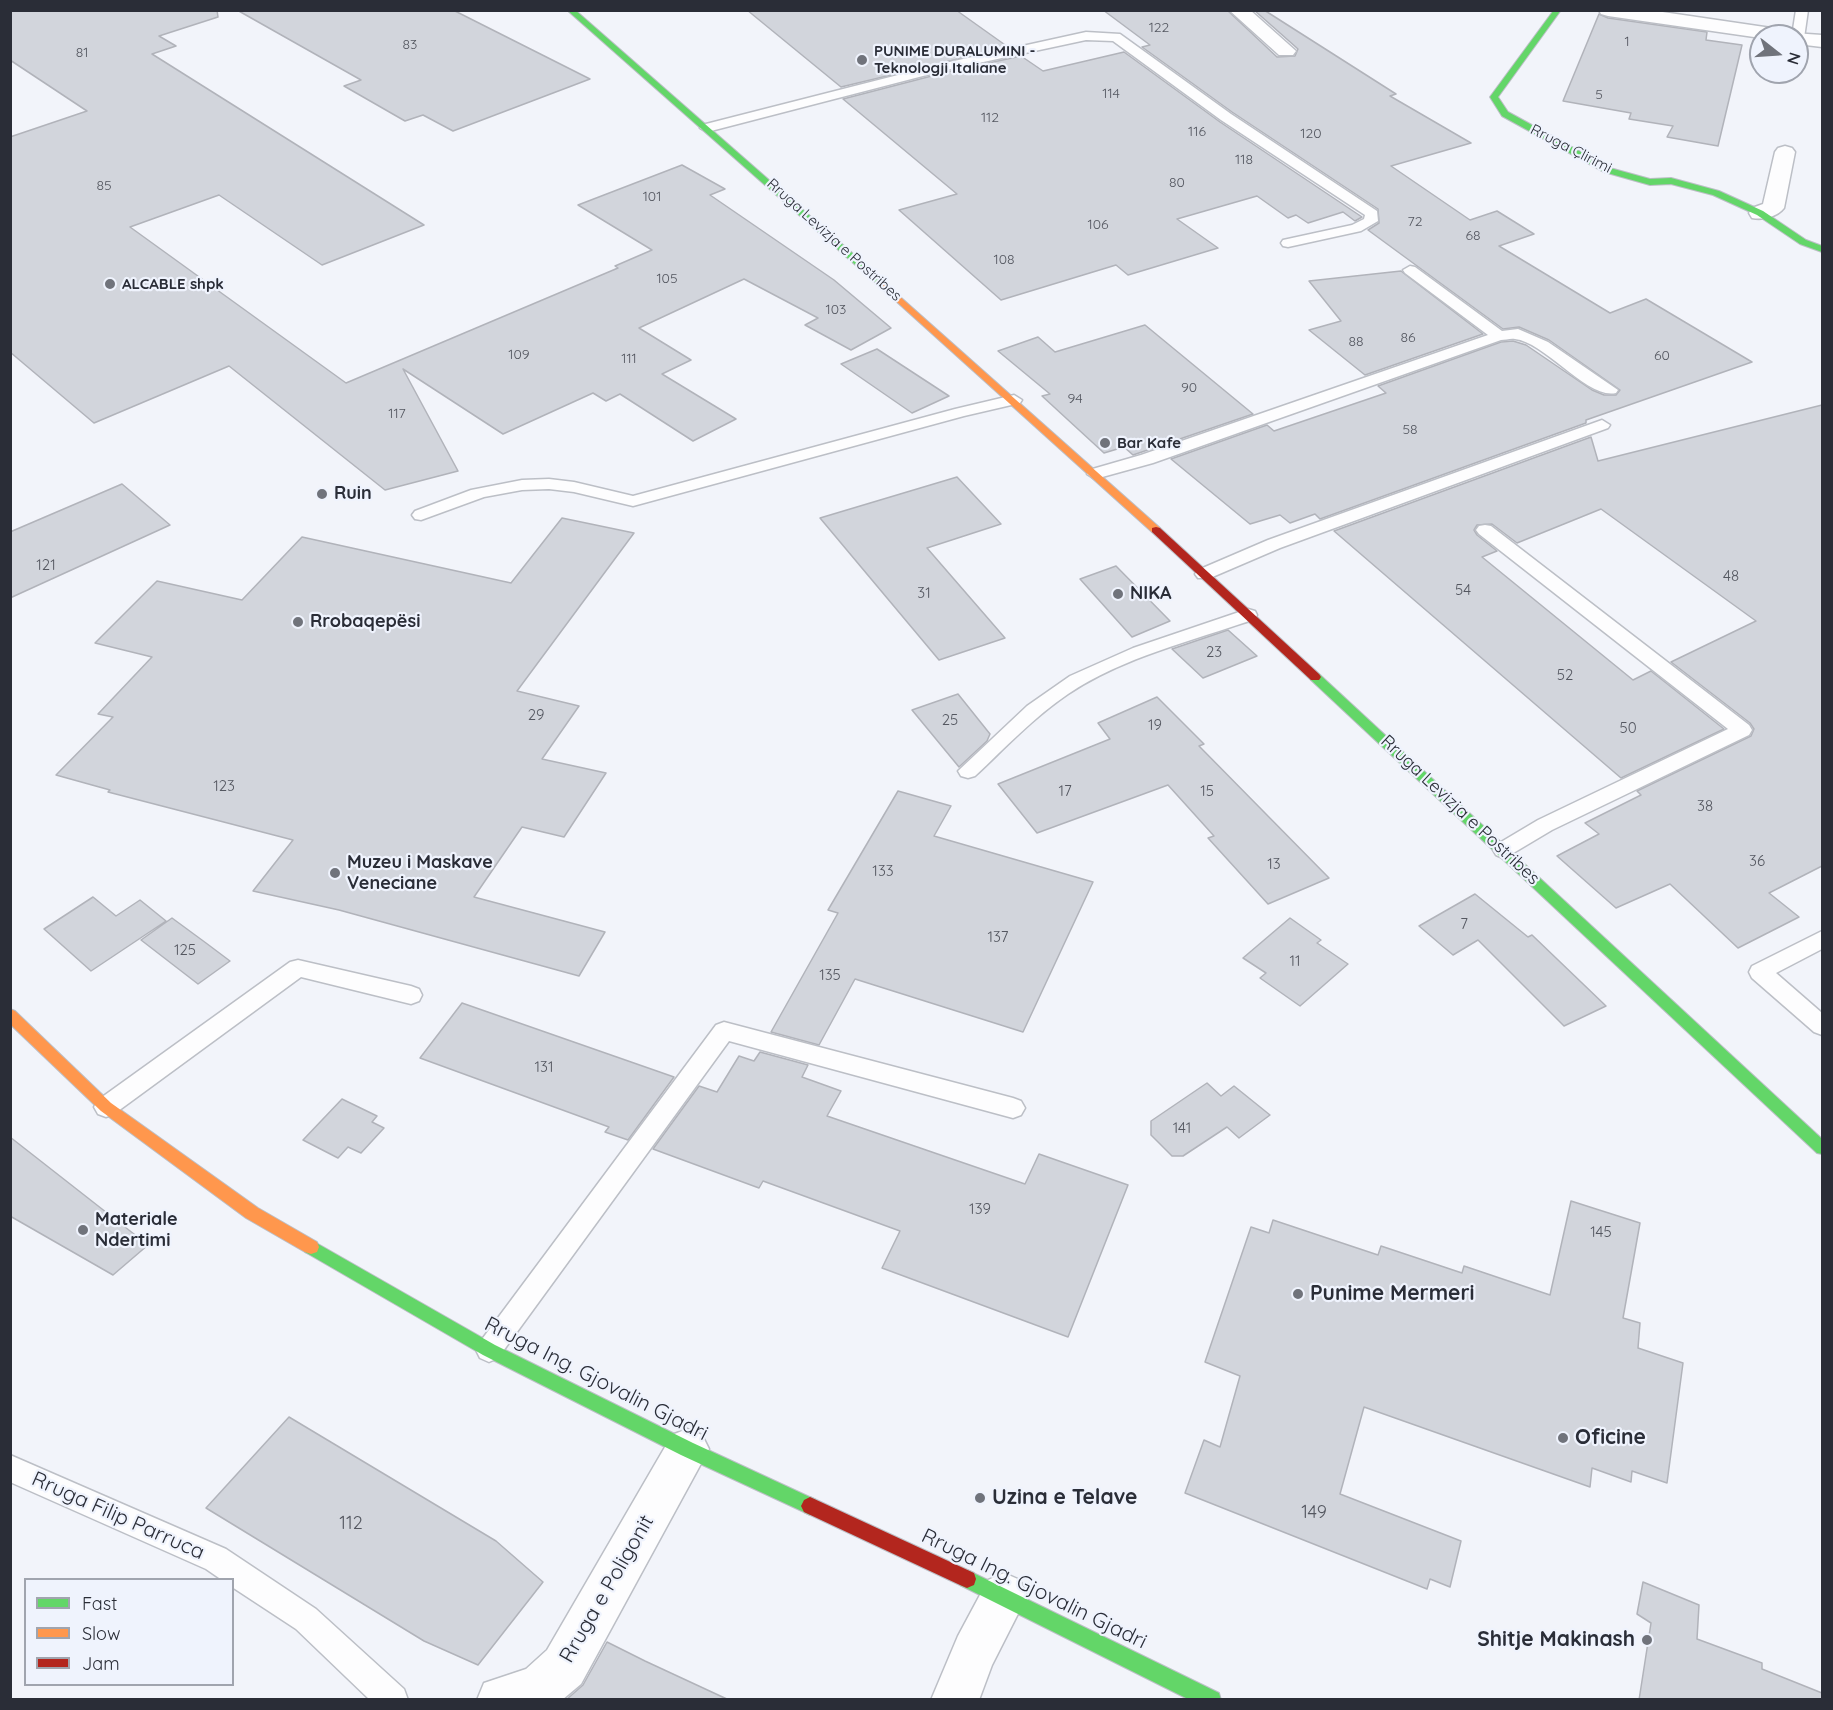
<!DOCTYPE html>
<meta charset="utf-8">
<style>
body{margin:0}
#map{position:relative;width:1833px;height:1710px;overflow:hidden;background:#f2f4fa;font-family:Quicksand,sans-serif}
canvas{display:block}
.frame{position:absolute;inset:0;border:12px solid #2a2d37;pointer-events:none}
.legend{position:absolute;left:24px;top:1578px;width:210px;height:108px;box-sizing:border-box;background:#eff3fd;border:2px solid #a0a4ae;margin:0;padding:8px 10px;list-style:none;font-size:18px;color:#2a2d37}
.legend li{display:flex;align-items:center;gap:12px;height:30px}
.legend b{width:30px;border:2px solid #a0a4ae}
.north{position:absolute;left:1749px;top:24px;width:60px;height:60px;box-sizing:border-box;background:#eff3fd;border:2px solid #a0a4ae;border-radius:50%;rotate:107deg;font-size:16px;font-weight:700;line-height:24px;text-align:center;color:#2a2d37}
.north::after{content:'';display:block;margin:auto;width:21px;height:27px;background:#70737b;clip-path:polygon(50% 0,100% 100%,50% 72%,0 100%)}
</style>
<div id="map">
<canvas width="1833" height="1710"></canvas>
<div class="frame"></div>
<ul class="legend">
<li><b style="height:8px;background:#63d668"></b>Fast</li>
<li><b style="height:8px;background:#ff974d"></b>Slow</li>
<li><b style="height:8px;background:#b3261e"></b>Jam</li>
</ul>
<div class="north">N</div>
</div>
<script>
const ctx = document.querySelector('canvas').getContext('2d');
ctx.lineJoin = 'round';
function paint(path, color) {
  ctx.fillStyle = color;
  ctx.fill(path, 'evenodd');
}
function strokePath(path, color, width, dash) {
  ctx.strokeStyle = color;
  ctx.lineWidth = width;
  ctx.lineCap = dash ? 'butt' : 'round';
  ctx.setLineDash(dash || []);
  ctx.stroke(path);
}
function write(font, color, halo, rows, align = 'center') {
  ctx.font = font + ' Quicksand,sans-serif';
  ctx.lineWidth = 4.5;
  ctx.setLineDash([]);
  ctx.textBaseline = 'middle';
  ctx.strokeStyle = halo;
  ctx.fillStyle = color;
  for (const [text, x, y, turn = 0] of rows) {
    ctx.save();
    ctx.translate(x, y);
    ctx.rotate((+turn || 0) * Math.PI / 180);
    ctx.textAlign = isNaN(turn) ? turn : align;
    if (halo) ctx.strokeText(text, 0, 0);
    ctx.fillText(text, 0, 0);
    ctx.restore();
  }
}
const building = new Path2D(`
 M10,10h207l1,7 -59,19 17,10 -24,8 272,171 -102,40 -103,-70 -89,32 216,156 272,-115 -3,-2 37,-16 -74,-45 104,-40 43,24 -15,6 124,85 57,48 -40,22 -46,-25 13,-7 -74,-39 -105,49 52,32 -29,14 74,45 -43,22 -73,-47 -14,7 -13,-8 -90,41 -100,-65 55,102 -73,19 -156,-124 -135,57 -84,-71v-215l77,-26 -77,-51z
 M237,10h216l137,69 -137,52 -30,-16 -18,6 -61,-35 17,-6z
 M747,10h209l52,37 -167,40z
 M1103,10h124l50,47 18,-1 3,-7 -44,-39h10l132,84 -6,2 81,47 -80,23 79,54 27,-9 37,23 -35,12 111,67 36,-14 106,63 -166,58v3l-266,96 -5,-5 -25,9 -10,-8 -30,9 -79,-65 96,-34 7,6 112,-38 -8,-7 123,-44 12,-1 13,4 66,45 12,5h12l4,-5 -71,-50 -30,-13 -16,2 -135,-99 11,-7 -1,-14 -146,-97 -90,-65 8,-2z
 M1599,14l9,4 99,14 -1,8 36,5 -24,101 -51,-9 6,-11 -44,-7 2,-6 -68,-12z
 M1124,52l96,70 142,95 -7,4 -12,-9 -35,11 -12,-8 -8,3 -31,-22 -80,23 41,29 -90,27 -12,-10 -115,35 -102,-90 58,-16 -114,-95 104,-27 74,-16 22,15z
 M1401,271l82,63 -118,41 -56,-45 32,-9 -32,-40z
 M1145,325l108,89 -120,41 -9,-8 -20,6 -62,-57 8,-2 -52,-43 40,-14 17,15z
 M877,349l72,47 -37,17 -71,-49z
 M1822,405v461l-53,27 30,24 -61,31 -68,-64 -54,24 -59,-52 42,-22 -14,-11 56,-28 -4,-4 114,-55 3,-7 -4,-6 -79,-61 85,-41 -155,-112 -84,34 -25,-19 -15,1 -3,5 3,5 20,16 -15,6 151,123 18,-9 73,58 -103,49 -287,-247 257,-94 7,24z
 M957,477l44,47 -74,24 78,90 -66,22 -119,-142z
 M122,484l48,41 -160,73v-66z
 M562,518l72,15 -117,158 62,15 -37,53 64,14 -42,64 -42,-10 -48,70 131,35 -26,44 -240,-66 -86,-19 40,-51 -185,-48 2,-2 -54,-15 57,-58 -15,-3 54,-57 -57,-14 62,-62 85,19 60,-63 209,46z
 M1116,566l54,55 -38,16 -52,-58z
 M1228,630l29,26 -54,22 -31,-29z
 M958,694l32,40 -3,7 -28,26 -47,-57z
 M1157,697l47,47 -5,2 130,132 -61,26 -60,-66 6,-2 -46,-51 -131,48 -39,-49 112,-45 -12,-16z
 M898,791l53,15 -17,30 159,46 -70,150 -168,-53 -36,66 -48,-13 67,-119 -10,-3z
 M1475,894l53,43 4,-2 74,71 -42,20 -86,-86 -25,15 -34,-29z
 M93,897l23,19 24,-16 26,21 -75,50 -47,-42z
 M172,918l34,25 24,18 -32,23 -57,-44z
 M1290,918l31,22 -4,3 31,21 -48,42 -40,-28 6,-5 -23,-15z
 M462,1003l212,74 -46,63 -23,-8 4,-5 -189,-69z
 M760,1052l48,13 -6,12 39,14 -14,25 198,68 14,-30 89,31 -60,152 -186,-69 18,-37 -137,-50 -4,7 -106,-39 46,-63 18,6 22,-36 15,5z
 M1207,1083l14,13 13,-10 36,29 -31,23 -12,-11 -44,29h-11l-21,-21v-14z
 M342,1099l35,17 -5,6 12,6 -23,25 -13,-6 -10,11 -35,-18z
 M10,1137l138,108 -35,30 -103,-59z
 M1571,1201l69,22 -17,95 17,5 -2,25 45,15 -16,120 -35,-12 -1,11 -39,-14 -2,19 -226,-80 -24,87 121,47 -11,46 -20,-8 -3,10 -242,-96 19,-53 16,7 20,-71 -35,-14 46,-135 18,6 4,-13 105,35 3,-9 81,27 2,-7 86,29z
 M289,1417l207,124 47,41 -65,83 -54,-24 -218,-133z
 M1643,1582l56,23 -2,34 65,24v6l60,24v7h-183l12,-77 -14,-9z
 M607,1642l38,19 84,39h-163l17,-15z`);
paint(building, '#d2d5dc');
strokePath(building, '#b1b3ba', 1.5);
const lane = new Path2D(`
 M1796,10h12l-4,28 -6,4 -1,-6h-5z
 M1086,32l34,2 111,80 146,97 1,10 -17,10 -73,16 -5,-1 -2,-3 2,-3 69,-15 12,-6 1,-4 -144,-95 -108,-79 -27,-1 -140,30 -239,62 -7,-4 2,-3 243,-62z
 M1410,266l5,1 87,64 16,-2 30,13 70,48 -2,3c-28,7 -71,-51 -101,-54 -4,-1 -10,1 -14,1l-348,123 -58,16 -8,-5 2,-4 52,-15 347,-120 -83,-62 -2,-3z
 M1014,395l8,5 -2,3 -56,13 -331,90 -59,-14 -25,-3 -27,1 -38,7 -63,23 -6,-1 -3,-4 3,-4 56,-21 51,-10 27,-1 25,3 59,14 322,-87z
 M1602,420l8,5 -2,3 -328,120 -70,30h-12l-3,-4 3,-4 70,-30z
 M1485,525l6,1 258,199 3,5 -3,5 -197,95 -42,25 -7,3 -7,-3 -3,-5 3,-5 42,-25 190,-91 -249,-195 -3,-4 3,-4z
 M1248,609l7,2 2,4 -2,4c-63,22 -132,38 -187,75 -34,23 -63,54 -93,82l-7,2 -7,-2 -3,-5 69,-65 43,-30 63,-28z
 M1822,931v18l-46,24 46,40v22l-8,-3 -62,-54 -3,-6 3,-6z
 M298,960l113,26 8,3 3,6 -3,6 -8,3 -110,-27 -187,137 -8,3 -8,-3 -4,-7 4,-7 192,-138z
 M724,1022l289,76 8,3 4,7 -4,7 -8,3 -284,-77 -231,317 -9,4 -9,-4 -4,-8 4,-8 236,-317z
 M10,1455l216,94 90,60 88,80 4,11h-38l-74,-71 -64,-42v-7h-10l-16,-11 -196,-87z`);
const street = new Path2D(`
 M1229,10h21l46,41 -3,4h-14z
 M1599,10h50l136,20 8,3 29,2v12l-25,-3v-8h-36v2l-153,-22 -7,-2z
 M1785,146l7,2 3,4 -11,56c-7,9 -21,12 -32,10l-3,-5 3,-5 11,-4 12,-52 3,-4z
 M687,1429l15,6 7,14 -128,235 -19,16h-85l7,-17 42,-14 21,-19 125,-215z
 M1004,1573l16,7 7,16 -35,69 -13,35h-48l27,-64 30,-56z`);
const fast = new Path2D(`
 M567,10h8l308,270v4h-6z
 M1554,10h7l-63,87 10,15 102,56 40,11 21,-1 48,13 44,20 43,29 16,6v6l-22,-8 -43,-29 -44,-20 -42,-11 -21,1 -46,-13 -102,-56 -12,-19z
 M1315,673l4,1 503,465v15l-5,-1 -506,-473 -2,-3 2,-3z
 M311,1240l184,105 198,98 123,57 3,6 -3,6 -6,3 -6,-3 -123,-57 -198,-100 -178,-103 -2,-5 2,-5z
 M967,1570l252,123 2,7h-31l-230,-115 -2,-6 2,-6z`);
const slow = new Path2D(`
 M880,279l280,249v4h-8l-275,-248 -2,-2z
 M10,1009l5,2 96,92 147,105 59,34 2,5 -2,5 -6,2 -6,-2 -59,-34 -145,-107 -91,-87z`);
const jam = new Path2D(`
 M1156,527l4,1 159,146 2,3 -2,3h-8l-159,-148v-4z
 M810,1497l164,76 2,6 -2,6 -7,3 -7,-3 -156,-73 -3,-6 3,-6z`);
strokePath(lane, '#bcbfc6', 3);
strokePath(street, '#bcbfc6', 3);
strokePath(fast, '#bcbfc6', 2);
strokePath(slow, '#bcbfc6', 2);
strokePath(jam, '#bcbfc6', 2);
paint(lane, '#fdfdfe');
paint(street, '#fdfdfe');
paint(fast, '#63d668');
paint(slow, '#ff974d');
paint(jam, '#b3261e');
for (const [x, y, r, color] of [
 [862,60,6,"#70737b"],
 [110,284,6,"#70737b"],
 [1105,443,6,"#70737b"],
 [322,494,6,"#70737b"],
 [1118,594,6,"#70737b"],
 [298,622,6,"#70737b"],
 [335,873,6,"#70737b"],
 [83,1230,6,"#70737b"],
 [1298,1294,6,"#70737b"],
 [1563,1438,6,"#70737b"],
 [980,1498,6,"#70737b"],
 [1647,1640,6,"#70737b"]
]) {
  const dot = new Path2D();
  dot.arc(x, y, r, 0, 2 * Math.PI);
  ctx.fillStyle = color;
  ctx.fill(dot);
  strokePath(dot, '#eff3fd', 2);
}
write('14px', '#545760', null, [
 ["122",1159,28],
 ["1",1627,42],
 ["83",410,45],
 ["81",82,53],
 ["114",1111,94],
 ["5",1599,95],
 ["112",990,118],
 ["116",1197,132],
 ["120",1311,134],
 ["118",1244,160],
 ["80",1177,183],
 ["85",104,186],
 ["101",652,197],
 ["72",1415,222],
 ["106",1098,225],
 ["68",1473,236],
 ["108",1004,260],
 ["105",667,279],
 ["103",836,310],
 ["86",1408,338],
 ["88",1356,342],
 ["109",519,355],
 ["60",1662,356],
 ["111",629,359],
 ["90",1189,388],
 ["94",1075,399],
 ["117",397,414],
 ["58",1410,430]
]);
write('bold 15px', '#2a2d37', '#eff3fd', [
 ["PUNIME DURALUMINI -",874,51],
 ["Teknologji Italiane",874,68],
 ["ALCABLE shpk",122,284],
 ["Bar Kafe",1117,443]
], 'left');
write('15px', '#2a2d37', '#eff3fd', [
 ["Rruga Çlirimi",1571,149,27],
 ["Rruga Levizja e Postribes",834,240,42]
]);
write('15px', '#545760', null, [
 ["121",46,565],
 ["48",1731,576],
 ["54",1463,590],
 ["31",924,593],
 ["23",1214,652],
 ["52",1565,675],
 ["29",536,715],
 ["25",950,720],
 ["19",1155,725],
 ["50",1628,728],
 ["123",224,786],
 ["17",1065,791],
 ["15",1207,791],
 ["38",1705,806],
 ["36",1757,861],
 ["13",1274,864],
 ["133",883,871],
 ["7",1464,924],
 ["137",998,937],
 ["125",185,950],
 ["11",1295,961],
 ["135",830,975],
 ["131",544,1067],
 ["141",1182,1128],
 ["139",980,1209],
 ["145",1601,1232]
]);
write('bold 18px', '#2a2d37', '#eff3fd', [
 ["Ruin",334,494],
 ["NIKA",1130,594],
 ["Rrobaqepësi",310,622],
 ["Muzeu i Maskave",347,863],
 ["Veneciane",347,884],
 ["Materiale",95,1220],
 ["Ndertimi",95,1241]
], 'left');
write('18px', '#2a2d37', '#eff3fd', [
 ["Rruga Levizja e Postribes",1460,810,43]
]);
write('18px', '#545760', null, [
 ["149",1314,1513],
 ["112",351,1524]
]);
write('bold 21px', '#2a2d37', '#eff3fd', [
 ["Punime Mermeri",1310,1294],
 ["Oficine",1575,1438],
 ["Uzina e Telave",992,1498],
 ["Shitje Makinash",1635,1640,"right"]
], 'left');
write('21px', '#2a2d37', '#eff3fd', [
 ["Rruga Ing. Gjovalin Gjadri",596,1379,27],
 ["Rruga Filip Parruca",118,1516,24],
 ["Rruga e Poligonit",607,1589,-60],
 ["Rruga Ing. Gjovalin Gjadri",1034,1589,26]
]);
</script>
